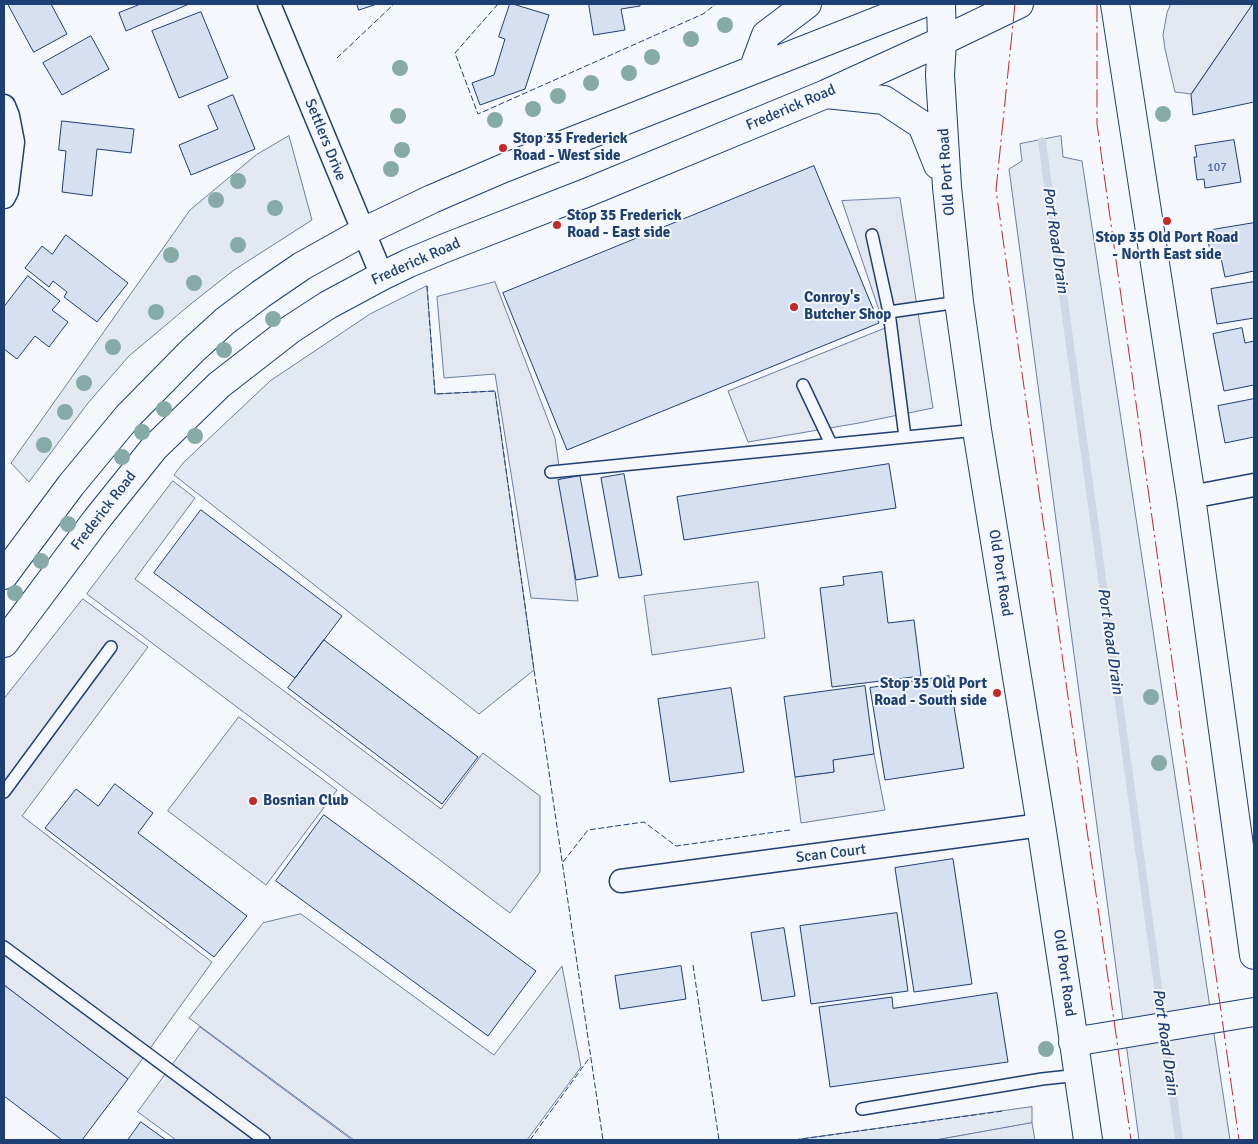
<!DOCTYPE html>
<style>
body{margin:0}
#map{position:relative;width:1258px;height:1144px;overflow:hidden;background:#f4f7fb;font-family:Signika,sans-serif}
canvas{display:block}
.frame{position:absolute;inset:0;border:5px solid #1d3f73;pointer-events:none}
</style>
<div id="map">
<canvas width="1258" height="1144"></canvas>
<div class="frame"></div>
</div>
<script>
const ctx = document.querySelector('canvas').getContext('2d');
ctx.lineJoin = 'round';
function paint(path, color) {
  ctx.fillStyle = color;
  ctx.fill(path, 'evenodd');
}
function strokePath(path, color, width, dash) {
  ctx.strokeStyle = color;
  ctx.lineWidth = width;
  ctx.lineCap = dash ? 'butt' : 'round';
  ctx.setLineDash(dash || []);
  ctx.stroke(path);
}
function write(font, color, halo, rows, align = 'center') {
  ctx.font = font + ' Signika,sans-serif';
  ctx.lineWidth = 4;
  ctx.setLineDash([]);
  ctx.textBaseline = 'middle';
  ctx.strokeStyle = halo;
  ctx.fillStyle = color;
  for (const [text, x, y, turn = 0] of rows) {
    ctx.save();
    ctx.translate(x, y);
    ctx.rotate((+turn || 0) * Math.PI / 180);
    ctx.textAlign = isNaN(turn) ? turn : align;
    if (halo) ctx.strokeText(text, 0, 0);
    ctx.fillText(text, 0, 0);
    ctx.restore();
  }
}
const green = new Path2D(`
 M289,136l23,84 -78,50 -42,33 -63,53 -41,47 -59,79 -18,-19 179,-253 66,-55z
 M1061,136l2,21 19,4 148,979h-91l-130,-971 13,-8 -2,-17z
 M427,286l8,108 60,-3 39,279 -55,44 -305,-239 9,-12 87,-82 100,-67z
 M301,914l193,141 68,-89 19,101 -54,73h-173l-165,-122 74,-95z
 M1032,1107v16l-96,17h-142z`);
paint(green, '#e3e9f0');
strokePath(green, '#687fa3', 1);
const parking = new Path2D(`
 M1171,4h82l-62,90 -16,-2 -10,-43 -2,-14 4,-22z
 M900,198l33,210 -74,15 -111,19 -20,-51 157,-63 -43,-127z
 M495,282l60,156 23,163 -47,-3 -36,-224 -51,4 -7,-81z
 M173,481l22,17 -60,81 306,230 42,-56 57,43v76l-30,41 -423,-319z
 M758,582l7,56 -113,17 -8,-59z
 M83,599l65,48 -126,169 190,146 -84,117 -124,-94v-286z
 M239,717l98,73 -71,95 -98,-74z
 M874,754l11,56 -84,13 -6,-46 39,-5 -1,-12z
 M200,1027l152,113h-176l-38,-28z
 M1032,1123l3,17h-99z`);
paint(parking, '#e3e8f0');
strokePath(parking, '#687fa3', 1);
strokePath(new Path2D(`
 M1042,141l137,999`), '#cfd7e4', 8);
const building = new Path2D(`
 M8,4h43l16,30 -33,18z
 M141,4h48l-63,27 -7,-18z
 M357,4h20l-18,6z
 M510,4h3l36,11 -24,74 -45,16 -8,-22 22,-8 11,-36 -6,-2z
 M589,4h51v2l-19,3 4,21 -31,5z
 M1253,4h1v98l-61,13 -2,-20z
 M201,12l27,66 -49,20 -27,-67z
 M91,36l18,33 -47,26 -19,-32z
 M233,95l22,54 -64,26 -12,-30 39,-16 -10,-23z
 M62,121l72,8 -3,24 -34,-4 -5,47 -30,-4 4,-41 -7,-1z
 M1234,140l7,42 -36,6 -1,-9 -7,1 -3,-23h3l-2,-11z
 M814,166l65,157 -312,127 -64,-157z
 M1254,223v48l-29,6 -4,-19 -9,2 -6,-29z
 M66,235l62,48 -31,39 -33,-25 3,-5 -14,-11 -4,6 -24,-19 17,-22 10,8z
 M28,276l32,25 -8,9 16,12 -19,25 -14,-11 -18,23 -13,-10v-42z
 M1254,282v36l-37,6 -6,-35z
 M1242,328l3,15 9,-2v44l-30,6 -11,-57z
 M1254,399v38l-29,6 -7,-37z
 M889,464l7,44 -212,32 -7,-43z
 M624,474l18,101 -23,3 -18,-100z
 M580,476l18,100 -22,4 -18,-100z
 M201,510l141,106 -47,62 -141,-105z
 M882,572l6,51 26,-3 7,56 -89,11 -12,-99 24,-3 -1,-8z
 M324,640l154,117 -36,47 -154,-116z
 M949,676l15,92 -79,12 -15,-92z
 M865,686l9,68 -41,6 1,12 -39,5 -11,-80z
 M731,688l13,84 -74,10 -12,-83z
 M115,784l38,29 -15,20 109,83 -33,41 -169,-129 31,-39 22,17z
 M324,815l212,156 -48,65 -212,-155z
 M953,859l19,125 -58,8 -19,-124z
 M897,913l11,78 -97,13 -11,-78z
 M784,928l11,68 -33,5 -11,-68z
 M681,966l5,33 -66,10 -5,-33z
 M4,985l124,94 -46,61h-20l-58,-44z
 M997,993l11,69 -178,25 -11,-80 73,-10 1,11z
 M141,1122l25,18h-38z`);
paint(building, '#d5e0f0');
strokePath(building, '#1d3f73', 1);
const lane = new Path2D(`
 M872,235l17,77
 M803,385l28,59
 M905,437l-16,-125 70,-10
 M551,472l426,-42
 M4,792l107,-145
 M4,947l260,193
 M862,1109l180,-30 37,-4`);
const street = new Path2D(`
 M269,4l113,272
 M4,106l4,10 5,26 -6,49 -3,6
 M1191,497l63,-12
 M621,881l420,-56`);
const secondary = new Path2D(`
 M941,4l1,37 -2,34 7,112 12,115 18,128 64,395 29,190 18,125
 M1115,4l76,493 63,458
 M753,70l13,-35 41,-31
 M826,94l58,6 38,25 16,40
 M4,575l67,-90 57,-69 64,-65 33,-30 36,-27 41,-28 61,-34 69,-33 72,-31 417,-164
 M4,643l93,-124 57,-71 65,-63 72,-56 37,-24 54,-29 27,-13 41,-17 136,-53 240,-99 116,-53 77,-37
 M1073,1042l181,-30`);
strokePath(lane, '#1d3f73', 14);
strokePath(street, '#1d3f73', 25);
strokePath(secondary, '#1d3f73', 30);
strokePath(lane, '#f4f7fb', 11);
strokePath(street, '#f4f7fb', 22);
strokePath(secondary, '#f4f7fb', 28);
strokePath(new Path2D(`
 M498,4l-43,49 23,61 225,-100 13,-10
 M337,58l57,-54
 M427,286l8,108 60,-3 39,279 69,470
 M563,862l25,-32 56,-8 32,24 114,-16
 M693,965l26,175
 M530,1140l60,-83
 M794,1140l209,-29`), '#1d3f73', 1, [6, 2.5]);
strokePath(new Path2D(`
 M1015,4l-19,186 135,950
 M1097,4v120l142,1016`), '#c62828', 1, [18, 4, 2.5, 4]);
ctx.fillStyle = '#86aba6';
for (const [x, y] of [
 [725,25],
 [691,39],
 [652,57],
 [400,68],
 [629,73],
 [591,83],
 [558,96],
 [533,109],
 [1163,114],
 [398,116],
 [495,120],
 [402,150],
 [391,169],
 [238,181],
 [216,200],
 [275,208],
 [238,245],
 [171,255],
 [194,283],
 [156,312],
 [273,319],
 [113,347],
 [224,350],
 [84,383],
 [164,409],
 [65,412],
 [142,432],
 [195,436],
 [44,445],
 [122,457],
 [68,524],
 [41,561],
 [15,593],
 [1151,697],
 [1159,763],
 [1046,1049]
]) {
  ctx.beginPath();
  ctx.arc(x, y, 8, 0, 2 * Math.PI);
  ctx.fill();
}
for (const [x, y, r, color] of [
 [503,148,5,"#c62828"],
 [1167,221,5,"#c62828"],
 [557,225,5,"#c62828"],
 [794,307,5,"#c62828"],
 [997,693,5,"#c62828"],
 [253,801,5,"#c62828"]
]) {
  const dot = new Path2D();
  dot.arc(x, y, r, 0, 2 * Math.PI);
  ctx.fillStyle = color;
  ctx.fill(dot);
  strokePath(dot, '#f4f7fb', 2);
}
write('12px', '#4b6792', null, [
 ["107",1217,168]
]);
write('15px', '#1d3f73', '#f4f7fb', [
 ["Frederick Road",791,108,-23],
 ["Settlers Drive",325,140,68],
 ["Old Port Road",947,172,-94],
 ["Frederick Road",416,262,-24],
 ["Frederick Road",104,511,-52],
 ["Old Port Road",1000,573,81],
 ["Scan Court",831,854,-7],
 ["Old Port Road",1064,973,82]
]);
write('bold 15px', '#1d3f73', '#f4f7fb', [
 ["Stop 35 Frederick",513,139],
 ["Road - West side",513,156],
 ["Stop 35 Frederick",567,216],
 ["Road - East side",567,233],
 ["Stop 35 Old Port Road",1167,238,"center"],
 ["- North East side",1167,255,"center"],
 ["Conroy's",804,298],
 ["Butcher Shop",804,315],
 ["Stop 35 Old Port",987,684,"right"],
 ["Road - South side",987,701,"right"],
 ["Bosnian Club",263,801]
], 'left');
write('italic 16px', '#1d3f73', '#f4f7fb', [
 ["Port Road Drain",1055,240,82],
 ["Port Road Drain",1110,641,82],
 ["Port Road Drain",1165,1042,82]
]);
</script>
